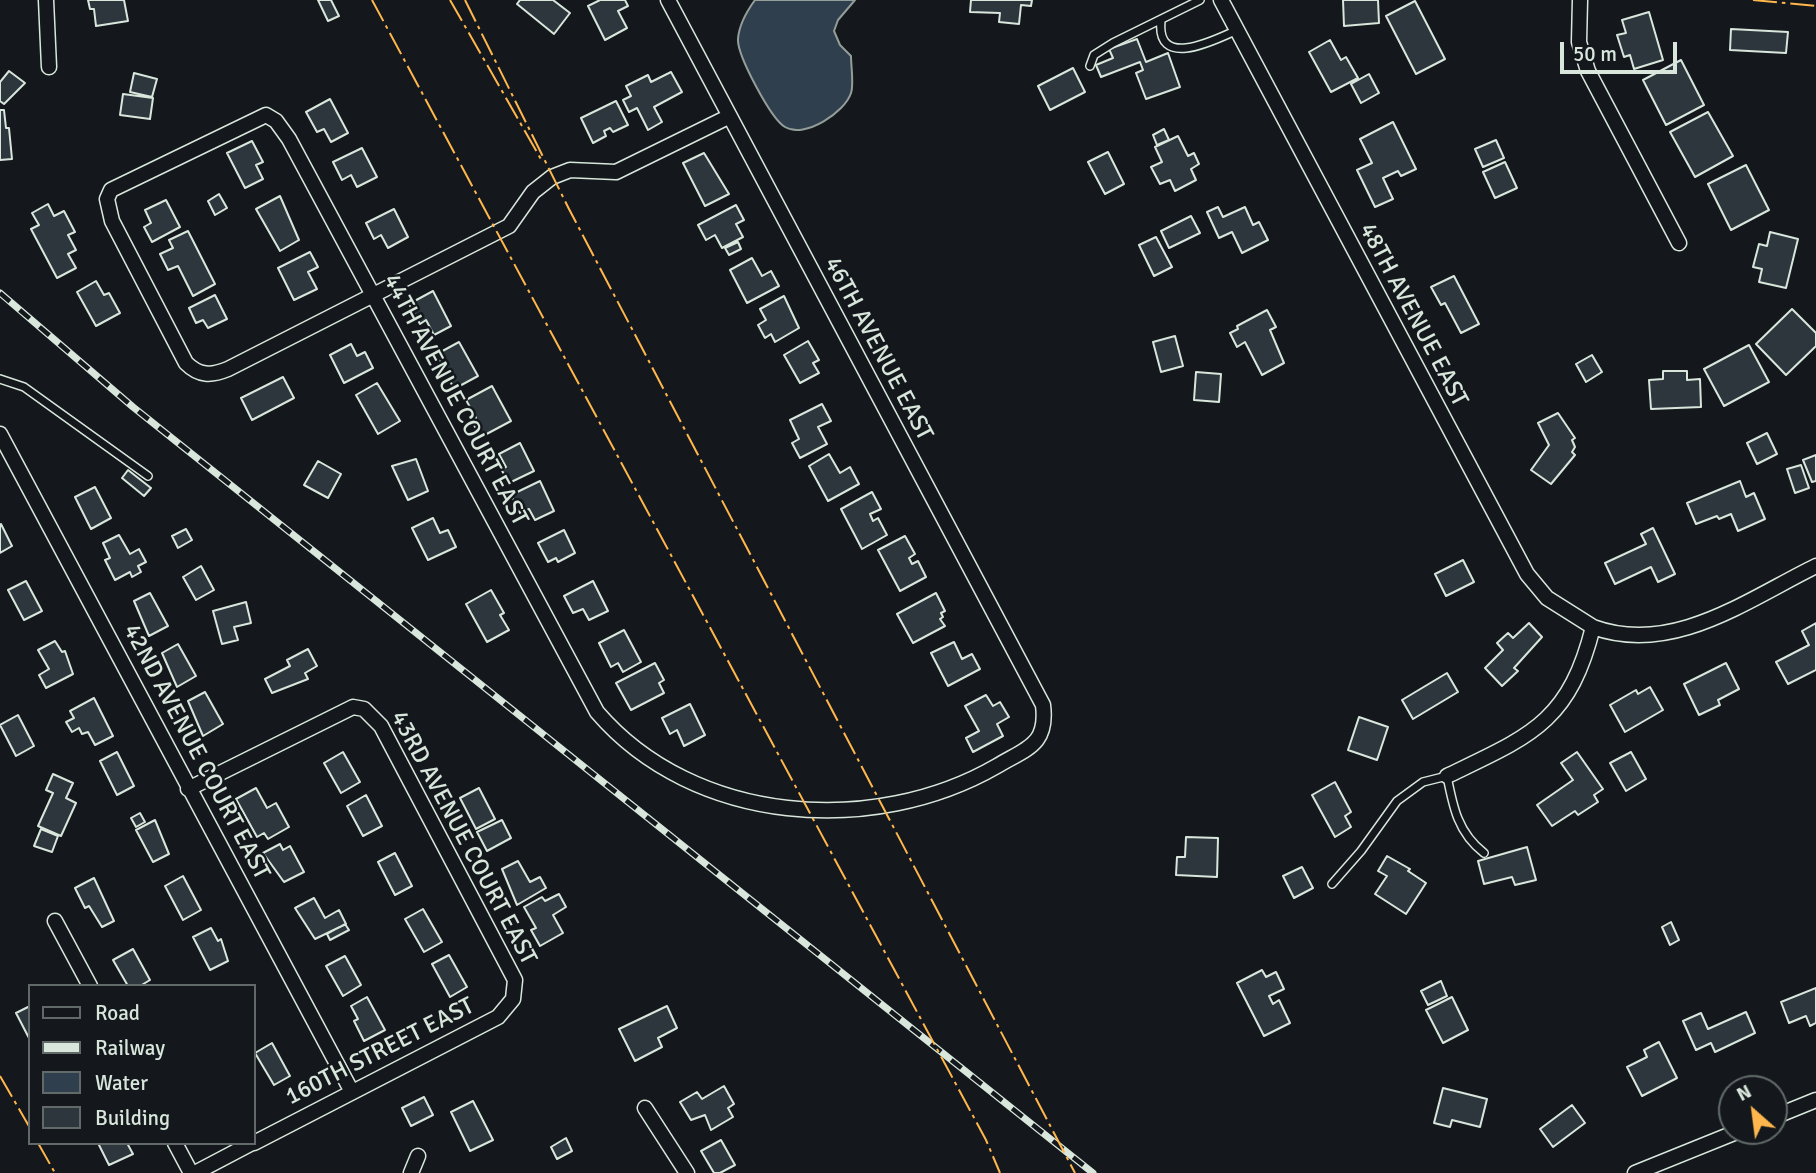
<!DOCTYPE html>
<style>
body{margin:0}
#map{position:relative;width:1816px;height:1173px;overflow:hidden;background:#14181c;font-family:Signika,sans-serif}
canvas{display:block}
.legend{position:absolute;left:28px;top:984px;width:228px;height:161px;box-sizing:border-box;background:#14181c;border:2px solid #626a69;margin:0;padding:9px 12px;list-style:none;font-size:21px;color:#d8e6dc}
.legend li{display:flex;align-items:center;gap:14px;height:35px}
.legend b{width:35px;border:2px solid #626a69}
.north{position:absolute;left:1718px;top:1075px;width:70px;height:70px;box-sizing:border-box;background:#14181c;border:2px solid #626a69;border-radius:50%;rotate:332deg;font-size:19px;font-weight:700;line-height:28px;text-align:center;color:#d8e6dc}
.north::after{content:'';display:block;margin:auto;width:24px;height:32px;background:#ffb74d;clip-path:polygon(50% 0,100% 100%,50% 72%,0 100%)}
.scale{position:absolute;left:1560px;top:42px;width:117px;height:32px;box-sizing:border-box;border:4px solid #d8e6dc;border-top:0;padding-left:9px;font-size:21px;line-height:24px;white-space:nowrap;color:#d8e6dc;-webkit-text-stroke:5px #14181c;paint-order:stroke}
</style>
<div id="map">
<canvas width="1816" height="1173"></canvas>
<ul class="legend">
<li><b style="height:9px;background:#14181c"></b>Road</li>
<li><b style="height:9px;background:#d8e6dc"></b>Railway</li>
<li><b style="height:19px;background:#2f3f4d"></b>Water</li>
<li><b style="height:19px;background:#2c363c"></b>Building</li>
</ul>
<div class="north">N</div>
<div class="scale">50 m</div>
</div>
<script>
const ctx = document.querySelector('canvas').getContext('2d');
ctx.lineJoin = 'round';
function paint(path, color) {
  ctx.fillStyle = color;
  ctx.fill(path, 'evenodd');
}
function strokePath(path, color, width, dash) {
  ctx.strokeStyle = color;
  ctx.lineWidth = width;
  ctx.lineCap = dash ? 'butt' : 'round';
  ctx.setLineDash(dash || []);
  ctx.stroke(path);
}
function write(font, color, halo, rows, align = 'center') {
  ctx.font = font + ' Signika,sans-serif';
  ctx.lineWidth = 5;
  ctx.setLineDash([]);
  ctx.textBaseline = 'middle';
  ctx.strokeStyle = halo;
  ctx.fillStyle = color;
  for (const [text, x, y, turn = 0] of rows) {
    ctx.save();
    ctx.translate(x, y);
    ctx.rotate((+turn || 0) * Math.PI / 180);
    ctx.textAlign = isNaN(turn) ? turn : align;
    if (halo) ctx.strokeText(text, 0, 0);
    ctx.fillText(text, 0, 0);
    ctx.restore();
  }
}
const water = new Path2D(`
 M755,0h100l-17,20 -4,11 6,14 11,11c0,10 3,29 0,37 -6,19 -46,46 -66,34 -14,-8 -48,-72 -47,-88 1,-14 9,-28 17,-39z`);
paint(water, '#2f3f4d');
strokePath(water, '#939e99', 2);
const building = new Path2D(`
 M88,0h36l4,21 -32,5 -2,-17h-4z
 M318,0h13l8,16 -11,5z
 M520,0h33l17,13 -16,21 -37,-30z
 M600,0h25l3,6 -10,5 9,17 -22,12 -17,-34z
 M971,0h61l-1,6 -10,-1 -2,19 -20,-2 1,-9 -30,-1z
 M1343,0h35l1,23 -35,3z
 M1415,1l30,58 -29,15 -30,-58z
 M1649,12l14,48 -29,9 -4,-14 -6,2 -7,-22 9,-2 -4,-13z
 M1731,29l57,3 -2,21 -56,-3z
 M1137,39l9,23 22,-9 12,34 -34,12 -10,-26 7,-3 -3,-8 -39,15 -5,-12 17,-7 -4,-9z
 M1330,40l11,20 5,-3 12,21 -27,14 -22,-40z
 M1681,60l23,45 -38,20 -23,-45z
 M1073,68l12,24 -35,18 -12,-24z
 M9,71l16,12 -21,21 -4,-3v-19z
 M671,72l11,20 -28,15 8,15 -14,8 -11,-22 -8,4 -6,-12 8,-4 -5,-10 22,-11 3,7z
 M134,73l23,6 -5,18 -22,-5z
 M1369,74l10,19 -18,10 -10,-19z
 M123,94l30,4 -3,21 -30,-4z
 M330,99l18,34 -17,9 -7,-13 -7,3 -11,-20z
 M616,101l12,24 -15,7 -3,-4 -6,3 2,5 -13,7 -12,-25z
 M0,110h4l2,18h3l3,31 -12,1z
 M1708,112l25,44 -38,21 -25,-45z
 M1393,122l23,47 -15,7 -3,-5 -15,7 10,21 -18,8 -18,-37 15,-7 -12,-24z
 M1164,129l5,11 -12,5 -4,-10z
 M1178,136l10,20 6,-3 5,11 -8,5 5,11 -21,11 -5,-11 -10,4 -9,-17 11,-5 -7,-15z
 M1496,140l8,18 -21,9 -8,-18z
 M252,141l11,21 -7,3 7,14 -18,9 -18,-35z
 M362,148l15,29 -20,10 -6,-12 -9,5 -9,-18z
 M1108,152l16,32 -19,10 -17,-32z
 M704,153l25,41 -24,12 -22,-43z
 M1505,162l12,26 -22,10 -12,-26z
 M1746,165l23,45 -38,20 -23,-46z
 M219,194l8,14 -12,7 -7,-14z
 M280,196l19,44 -19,11 -24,-42z
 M166,200l14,27 -28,15 -8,-15 7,-4 -6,-13z
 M48,204l6,12 10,-5 11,21 -7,3 8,15 -8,4 8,14 -19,10 -26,-49 8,-4 -7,-12z
 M736,205l8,15 -8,4 7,13 -21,11 -7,-13 -9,5 -8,-15z
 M1218,207l5,10 22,-10 8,18 6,-3 9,18 -26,13 -10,-21 -13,6 -12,-26z
 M394,209l14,28 -20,11 -7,-13 -7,4 -8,-16z
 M1191,216l9,17 -31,15 -8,-17z
 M188,231l27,53 -22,12 -15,-30 -10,4 -8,-16 13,-6 -4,-8z
 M1770,232l28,7 -12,49 -27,-6 3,-13 -9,-2 6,-23 8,2z
 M1156,237l16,30 -18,9 -15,-31z
 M738,242l3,7 -12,6 -4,-7z
 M310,252l8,15 -10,5 9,17 -23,11 -16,-32z
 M752,258l10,18 9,-5 8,15 -32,17 -17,-33z
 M1454,276l25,48 -18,9 -16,-30 -4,2 -10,-18z
 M96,281l8,14 5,-2 11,20 -24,13 -19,-34z
 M433,291l18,35 -17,9 -8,-15 -6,4 -11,-20z
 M215,295l12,24 -19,9 -5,-8 -7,3 -7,-15z
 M784,296l15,32 -24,14 -4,-8 -6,4 -7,-13 8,-5 -6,-11z
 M1792,309l24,24v13l-30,29 -30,-31z
 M1267,310l9,17 -6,3 14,33 -22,12 -17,-33 -8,5 -7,-14 8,-4 -1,-3z
 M1175,336l8,30 -22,6 -8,-30z
 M808,341l11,19 -6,3 6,10 -19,10 -16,-28z
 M459,342l19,34 -24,13 -17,-35z
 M351,344l6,12 8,-4 8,16 -29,15 -14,-28z
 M1749,345l20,37 -45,24 -20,-37z
 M1592,355l10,17 -16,10 -10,-18z
 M1663,371h24v9l13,-1 1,28 -50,2 -2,-29 14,-1z
 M1196,372l25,2 -2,28 -25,-2z
 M283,377l11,21 -42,22 -11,-22z
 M377,383l23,38 -22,13 -22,-39z
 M492,386l19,35 -30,16 -10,-17 5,-2 -10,-18z
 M822,404l9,17 -13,6 9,17 -27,14 -8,-15 7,-4 -9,-19z
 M1558,413l17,25 -3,2 3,7 -3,5 3,3 -24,29 -20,-14 18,-25 -11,-22z
 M1767,433l10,21 -20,10 -10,-21z
 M520,443l14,28 -25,12 -8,-14 5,-2 -7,-13z
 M829,454l11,19 10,-6 9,17 -31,17 -19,-35z
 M1816,455v26l-4,1 -9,-22z
 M416,459l12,32 -20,9 -16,-34z
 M318,461l23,13 -13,24 -24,-13z
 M1801,465l8,23 -14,5 -8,-24z
 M128,470l23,18 -7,8 -22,-18z
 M540,481l14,30 -19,9 -6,-11 -9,4 -9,-18z
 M1740,481l6,16 8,-4 11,26 -27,12 -7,-17 -12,5 -2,-3 -21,8 -9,-21z
 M95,487l16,31 -20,11 -16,-32z
 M872,492l9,17 -11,5 3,7 5,-3 9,17 -25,14 -21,-40z
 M433,518l7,15 8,-3 8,17 -28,13 -16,-32z
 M1,524l11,22 -12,7v-28z
 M1653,528l22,46 -17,8 -7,-15 -36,17 -10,-21 41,-19 -5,-10z
 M186,529l6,11 -14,8 -6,-12z
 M564,530l11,23 -17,9 -2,-4 -8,4 -10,-19z
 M119,535l11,19 9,-5 7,13 -8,4 3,6 -9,5 -2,-5 -15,8 -10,-20 5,-2 -7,-15z
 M905,536l10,18 -6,4 3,6 6,-3 8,16 -26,14 -22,-41z
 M1463,560l11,22 -28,14 -11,-22z
 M201,566l13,24 -18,10 -13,-23z
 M26,581l16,30 -18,9 -16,-30z
 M593,581l15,30 -19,9 -6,-11 -10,4 -9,-17z
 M491,590l13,23 -4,2 9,15 -22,12 -21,-38z
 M150,593l18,33 -19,10 -15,-35z
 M936,593l9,18 -4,2 2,4 -3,2 5,7 -32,17 -16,-29z
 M246,602l5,21 -17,4 4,13 -16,4 -9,-33z
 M1529,623l13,14 -28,31 4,3 -16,15 -17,-18 18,-18 -6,-7 11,-10 5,5z
 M1816,623v47l-28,14 -12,-22 33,-17 -7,-14z
 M624,630l17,32 -18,10 -5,-9 -7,4 -12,-24z
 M55,641l7,11 3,-1 8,23 -27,14 -7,-13 10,-6 -11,-19z
 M954,642l8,17 10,-5 8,15 -32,17 -17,-33z
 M178,644l18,32 -19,11 -15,-34z
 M308,649l9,17 -12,7 3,6 -36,14 -7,-14 25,-13 -3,-6z
 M655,663l9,17 -5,3 5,10 -33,17 -15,-27z
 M1726,663l13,26 -21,11 2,5 -21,10 -15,-31z
 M1447,673l11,19 -45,27 -11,-19z
 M1650,687l13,23 -38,22 -15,-27 26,-15 2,4z
 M205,692l18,32 -20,12 -15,-35z
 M986,695l7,11 7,-4 9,15 -12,7 6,12 -30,16 -7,-14 13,-7 -14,-25z
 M94,698l19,38 -18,9 -7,-13 -6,2 -3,-6 -7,4 -6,-10 8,-4 -4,-7z
 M690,704l15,31 -21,11 -7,-16 -7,4 -8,-16z
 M18,715l16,31 -18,10 -16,-31z
 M1359,717l29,10 -11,33 -29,-10z
 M117,752l17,34 -17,9 -17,-34z
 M343,752l17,30 -19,11 -17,-30z
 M1577,752l26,37 -9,6 4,7 -20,13 -3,-4 -23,15 -15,-21 36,-25 -12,-17z
 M1631,752l15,27 -20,12 -16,-28z
 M53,774l20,9 -7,15 10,5 -15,33 -23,-10 15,-33 -7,-3z
 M1335,782l16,30 -6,4 6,11 -16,10 -23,-42z
 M256,788l11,20 9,-5 13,24 -21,12 -4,-6 -7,4 -21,-38z
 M479,788l16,31 -19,10 -16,-31z
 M366,795l16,31 -19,10 -16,-30z
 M140,813l5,9 -9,5 -5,-9z
 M155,820l14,34 -16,8 -17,-32z
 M502,820l9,18 -24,13 -10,-19z
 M41,829l17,7 -6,16 -18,-6z
 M1186,837l32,1 -1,39 -41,-2 1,-18h8z
 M280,844l3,6 7,-4 14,26 -20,10 -21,-29z
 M1527,847l9,33 -21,5 -3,-8 -28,7 -6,-23z
 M395,853l17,33 -17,9 -17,-33z
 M1387,856l23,13 -2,2 18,12 -20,31 -31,-20 12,-18 -9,-5z
 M518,861l12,21 10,-5 6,11 -29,17 -15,-36z
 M1302,867l11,21 -19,10 -11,-22z
 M183,876l18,34 -18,10 -18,-34z
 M94,878l20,43 -12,6 -13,-21 -4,2 -10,-20z
 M559,894l7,13 -13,8 10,18 -23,13 -9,-16 5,-2 -12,-21 18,-10 3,4z
 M314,898l11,20 14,-8 7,14 -31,15 -20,-31z
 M423,909l19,33 -18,10 -19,-33z
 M1671,922l8,18 -9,5 -8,-18z
 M345,924l4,6 -19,10 -3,-6z
 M211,928l7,13 3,-2 7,22 -18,9 -17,-33z
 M133,949l17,31 -10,6h-12l-15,-26z
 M449,955l18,32 -17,10 -18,-33z
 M345,956l16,29 -18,11 -17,-30z
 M1262,970l4,7 10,-5 8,17 -15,7 4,8 6,-4 11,23 -26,13 -27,-53z
 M1441,981l6,15 -19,9 -7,-14z
 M1816,988v35l-6,3 -4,-10 -17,7 -8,-21z
 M367,997l18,33 -21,11 -10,-20 4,-2 -7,-13z
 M1452,997l16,33 -25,13 -17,-33z
 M30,1006v34l-14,-27z
 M667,1006l10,22 -19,10 4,9 -27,14 -16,-32z
 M1746,1012l9,21 -40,19 -4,-9 -15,7 -13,-29 18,-8 7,16z
 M1659,1042l18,36 -35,18 -15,-29 20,-10 -3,-7z
 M272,1043l18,33 -16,9 -19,-32z
 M724,1086l10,18 -6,4 5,9 -22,13 -6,-15 -14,5 -11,-18 17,-10 5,7z
 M1443,1088l44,11 -7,28 -28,-7 -2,7 -16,-4z
 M424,1097l9,18 -22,11 -9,-18z
 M473,1101l20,39 -23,11 -19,-39z
 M1572,1105l13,18 -32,24 -13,-18z
 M566,1138l6,13 -15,8 -6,-12z
 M721,1140l14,25 -15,8h-6l-13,-22z
 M98,1143h29l6,11 -24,11z`);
paint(building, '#2c363c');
strokePath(building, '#d8e6dc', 2);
const lane = new Path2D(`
 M1161,21c-5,49 54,19 76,9
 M1090,66l4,-11 19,-12 87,-43
 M0,379l24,8 124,89
 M1332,884l29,-33 36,-50 26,-19 24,-6c6,31 11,57 37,77`);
const street = new Path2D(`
 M46,0l3,67
 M668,0l375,705c5,40 -16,43 -46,61 -123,71 -303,59 -400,-54l-308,-573 -13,-18 -10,-6 -155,75 -4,9 5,22 74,142c13,13 25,13 42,6l281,-143 24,-34 19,-15 18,-7 46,2 112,-55
 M1221,0l306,574 20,24 46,29
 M1580,0l-1,42 9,29 91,172
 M0,434l352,658
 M1447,776c83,-40 122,-53 146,-149 79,29 154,-27 223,-61
 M188,789l165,-82 11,2 17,17 134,254 -2,19 -15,18 -244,126
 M55,921l35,65
 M645,1108l42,65
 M1774,1117l42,-17
 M175,1143l16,30
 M195,1173l57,-30
 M411,1173l7,-17
 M1635,1173l104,-42`);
strokePath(lane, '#d8e6dc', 10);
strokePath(street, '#d8e6dc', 17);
strokePath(lane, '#14181c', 7);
strokePath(street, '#14181c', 14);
const rail = new Path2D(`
 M0,293l133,114 960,766`);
strokePath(rail, '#d8e6dc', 7);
strokePath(rail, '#14181c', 4.5, [13]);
strokePath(new Path2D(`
 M372,0l614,1140 14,33
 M450,0l92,161
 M465,0l104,209 506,964
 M1753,0l63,6
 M0,1076l30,52
 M38,1143l17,30`), '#ffb74d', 2, [24, 5, 3.5, 5]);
write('24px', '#d8e6dc', '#14181c', [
 ["48TH AVENUE EAST",1413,315,62],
 ["46TH AVENUE EAST",878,349,62],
 ["44TH AVENUE COURT EAST",455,400,62],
 ["42ND AVENUE COURT EAST",196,752,62],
 ["43RD AVENUE COURT EAST",463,838,62],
 ["160TH STREET EAST",380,1052,-27]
]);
</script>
